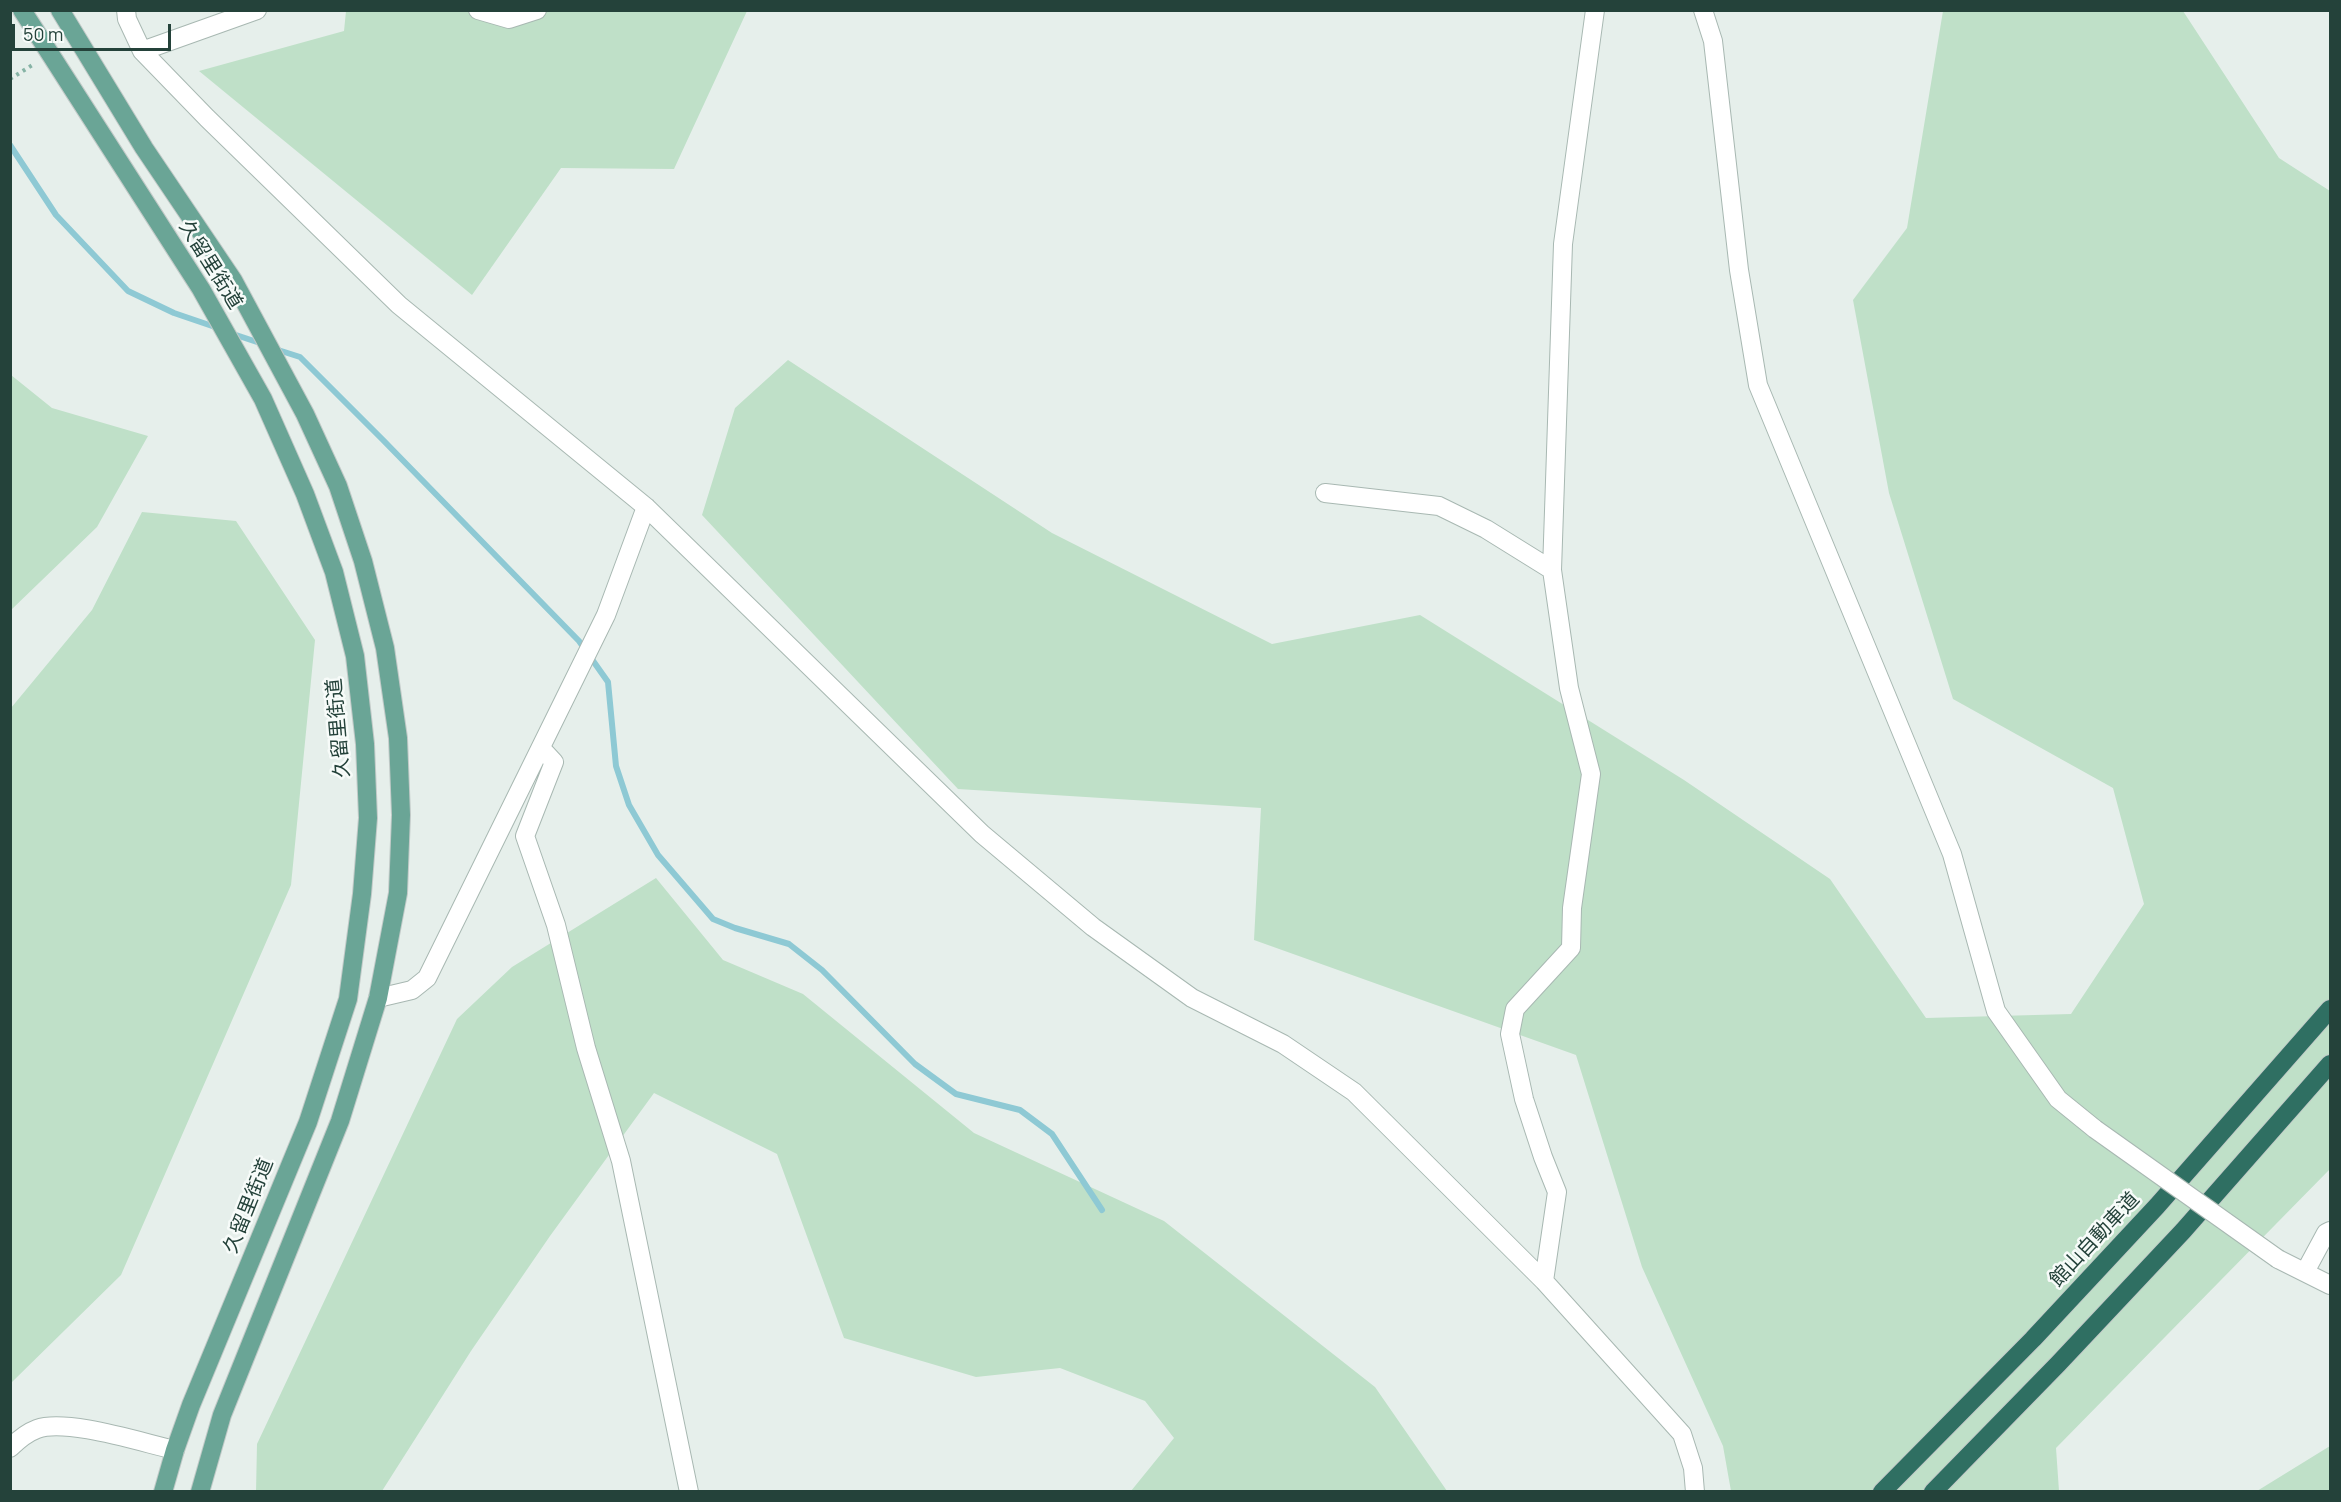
<!DOCTYPE html>
<meta charset="utf-8">
<style>
body{margin:0}
#map{position:relative;width:2341px;height:1502px;overflow:hidden;background:#e6efeb;font-family:Manrope,sans-serif}
canvas{display:block}
.frame{position:absolute;inset:0;border:12px solid #24423a;pointer-events:none}
.scale{position:absolute;left:12px;top:24px;width:159px;height:27px;box-sizing:border-box;border:3px solid #24423a;border-top:0;padding-left:8px;font-size:18px;line-height:21px;white-space:nowrap;color:#24423a;-webkit-text-stroke:4px #f7fbf9;paint-order:stroke}
</style>
<div id="map">
<canvas width="2341" height="1502"></canvas>
<div class="frame"></div>
<div class="scale">50 m</div>
</div>
<script>
const ctx = document.querySelector('canvas').getContext('2d');
ctx.lineJoin = 'round';
function paint(path, color) {
  ctx.fillStyle = color;
  ctx.fill(path, 'evenodd');
}
function strokePath(path, color, width, dash) {
  ctx.strokeStyle = color;
  ctx.lineWidth = width;
  ctx.lineCap = dash ? 'butt' : 'round';
  ctx.setLineDash(dash || []);
  ctx.stroke(path);
}
function write(font, color, halo, rows, align = 'center') {
  ctx.font = font + ' Manrope,"Noto Sans JP",sans-serif';
  ctx.lineWidth = 5;
  ctx.setLineDash([]);
  ctx.textBaseline = 'middle';
  ctx.strokeStyle = halo;
  ctx.fillStyle = color;
  for (const [text, x, y, turn = 0] of rows) {
    ctx.save();
    ctx.translate(x, y);
    ctx.rotate((+turn || 0) * Math.PI / 180);
    ctx.textAlign = isNaN(turn) ? turn : align;
    if (halo) ctx.strokeText(text, 0, 0);
    ctx.fillText(text, 0, 0);
    ctx.restore();
  }
}
paint(new Path2D(`
 M346,11h401l-73,158 -113,-1 -89,127 -273,-224 145,-40z
 M1943,11h240l96,147 51,33v978l-274,279 3,43h-328l-8,-45 -81,-179 -66,-212 -322,-115 7,-132 -303,-19 -256,-274 33,-107 53,-48 264,173 220,111 148,-29 264,165 146,99 96,139 145,-4 73,-110 -31,-116 -160,-89 -64,-206 -36,-193 54,-72z
 M11,375l41,33 96,28 -51,91 -86,83z
 M142,512l94,9 79,119 -24,245 -170,390 -110,108v-675l81,-98z
 M656,878l67,82 80,34 171,139 190,88 211,166 72,104h-316l43,-53 -29,-37 -85,-33 -84,9 -132,-39 -67,-184 -123,-61 -104,143 -79,115 -89,140 -126,1 1,-48 200,-425 55,-52z
 M2330,1446v45h-73z`), '#bfe0c8');
strokePath(new Path2D(`
 M10,145l46,70 72,76 46,22 44,15
 M230,333l33,11
 M275,349l25,8 83,83 196,201 29,41 8,84 13,39 29,50 55,64 22,9 54,16 33,26 93,94 41,30 64,16 32,24 50,76`), '#8ec9d4', 6);
const minor = new Path2D(`
 M126,10l1,9 15,32 65,67 192,187 247,202 336,327 111,93 99,71 91,46 71,48 190,189 138,153 11,34 2,24
 M478,10l31,9 28,-9
 M1703,10l10,31 26,229 19,115 194,469 44,157 62,88 37,30
 M142,51l115,-41
 M1325,493l114,13 47,23 66,41
 M541,748l13,14 -29,74 31,89 30,123 35,113 68,331
 M378,998l34,-8 15,-12 179,-363 40,-108
 M2278,1259l52,26
 M2305,1272l21,-39 4,-2
 M1544,1281l13,-89 -14,-35 -19,-58 -14,-65 5,-25 56,-61 1,-40 19,-134 -22,-86 -17,-118 11,-326 32,-234
 M10,1448c8,-8 16,-15 27,-19 29,-11 106,14 138,21`);
const major = new Path2D(`
 M22,10l179,279 62,110 42,95 29,78 21,84 10,88 3,74 -6,76 -14,105 -40,123 -117,283 -16,45 -12,42
 M60,10l84,138 89,132 72,134 33,72 25,75 22,87 13,90 3,77 -3,78 -20,105 -38,123 -118,294 -22,77`);
const highway = new Path2D(`
 M1882,1492l151,-153 124,-133 173,-197
 M1933,1492l125,-128 125,-133 147,-167`);
strokePath(minor, '#a8b8b2', 20);
strokePath(major, '#c2cac8', 20);
strokePath(highway, '#c2cac8', 20);
strokePath(new Path2D(`
 M10,79l24,-15`), '#86b3a5', 4, [3, 4.5]);
strokePath(minor, '#fff', 18);
strokePath(major, '#6aa596', 18);
strokePath(highway, '#2f6f62', 18);
const minorBridge = new Path2D(`
 M2095,1129l183,130`);
strokePath(minorBridge, '#a8b8b2', 20, []);
strokePath(minorBridge, '#fff', 18);
write('20px', '#24423a', '#f7fbf9', [
 ["久留里街道",210,265,58],
 ["久留里街道",339,728,-95],
 ["久留里街道",249,1206,-68],
 ["館山自動車道",2095,1240,-47]
]);
</script>
